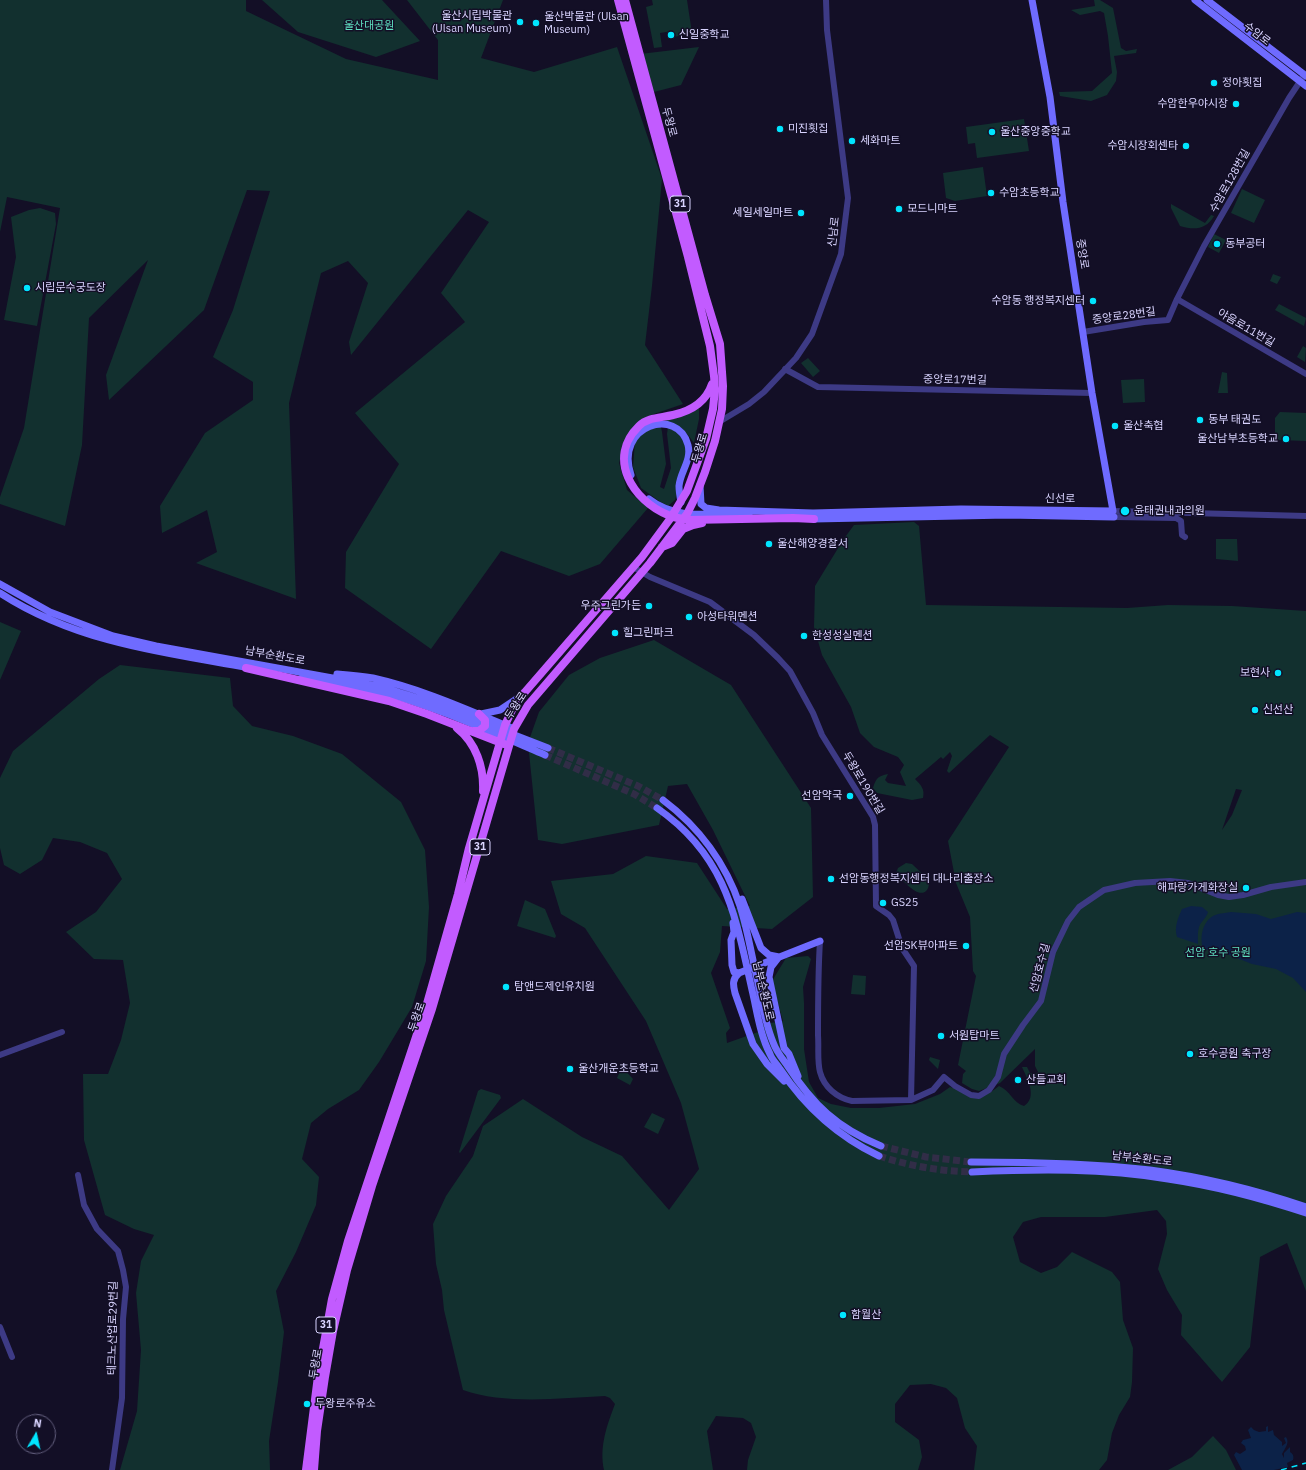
<!DOCTYPE html>
<meta charset="utf-8">
<style>
body{margin:0}
#map{position:relative;width:1306px;height:1470px;overflow:hidden;background:#130f26;font-family:"IBM Plex Sans",sans-serif}
canvas{display:block}
.north{position:absolute;left:16px;top:1414px;width:40px;height:40px;box-sizing:border-box;background:#130f26;border:1px solid #625e7d;border-radius:50%;rotate:9deg;font-size:11px;font-weight:700;line-height:16px;text-align:center;color:#d9d4ff}
.north::after{content:'';display:block;margin:auto;width:14px;height:18px;background:#00e5ff;clip-path:polygon(50% 0,100% 100%,50% 72%,0 100%)}
</style>
<div id="map">
<canvas width="1306" height="1470"></canvas>
<div class="north">N</div>
</div>
<script>
const ctx = document.querySelector('canvas').getContext('2d');
ctx.lineJoin = 'round';
function paint(path, color) {
  ctx.fillStyle = color;
  ctx.fill(path, 'evenodd');
}
function strokePath(path, color, width, dash) {
  ctx.strokeStyle = color;
  ctx.lineWidth = width;
  ctx.lineCap = dash ? 'butt' : 'round';
  ctx.setLineDash(dash || []);
  ctx.stroke(path);
}
function write(font, color, halo, rows, align = 'center') {
  ctx.font = font + ' "IBM Plex Sans","Noto Sans KR",sans-serif';
  ctx.lineWidth = 3;
  ctx.setLineDash([]);
  ctx.textBaseline = 'middle';
  ctx.strokeStyle = halo;
  ctx.fillStyle = color;
  for (const [text, x, y, turn = 0] of rows) {
    ctx.save();
    ctx.translate(x, y);
    ctx.rotate((+turn || 0) * Math.PI / 180);
    ctx.textAlign = isNaN(turn) ? turn : align;
    if (halo) ctx.strokeText(text, 0, 0);
    ctx.fillText(text, 0, 0);
    ctx.restore();
  }
}
paint(new Path2D(`
 M0,0h246v11l100,48 92,21v-40l-31,-40h96l-22,58 53,14 83,-25 45,132 -10,107 -7,59 38,59 -35,12 -23,24 -6,23 8,27 21,18 -48,56 -31,12 -68,-25 -70,98 -86,-61 1,-36 53,-88 -44,-51 110,-91 -24,-29 48,-71 -21,-12 -117,145 -2,-13 19,-59 -20,-22 -27,12 -32,130 7,196 -100,-36 21,-11 -10,-42 -45,23 -2,-27 45,-73 48,-33v-18l-40,-25 20,-47 37,-119 -23,-1 -43,120 -95,90 -3,-25 42,-115 -59,58 -7,127 -17,81 -65,-22v-7l24,-69 36,-220 -53,-11 -7,35z
 M262,0h120l38,41 -44,16 -78,-25z
 M652,0h35l5,33 -18,4 -2,-6 -12,2 2,14 -8,1 -8,-41 7,-2z
 M1094,0h6l13,8 8,40 5,3 11,-2 -1,4 -22,3 3,16 -1,9 -9,14 -16,6 -31,-5 -1,-4 33,-1 20,-18 -4,-37 -4,-23 -4,-2 -20,4 -9,-5 24,-4z
 M699,47l-18,38 -31,8 -10,-39z
 M1024,119l5,32 -52,7 -2,-15 -7,1 -2,-17z
 M983,167l4,29 -32,5 -9,-3 -3,-25z
 M1242,189l23,11 -11,23 -23,-10z
 M1171,204l34,19 6,-8 3,1c-8,14 -20,14 -34,10l-9,-18z
 M40,208l15,5 1,11 -19,102 -33,-6 12,-63 -5,-40 18,-7z
 M1214,234l12,6 -7,13 -11,-6z
 M1273,274l8,3 -4,7 -7,-3z
 M1279,304l27,14 -2,8 -29,-16z
 M1303,346l3,2 -1,14 -8,-5z
 M808,358l12,13 -7,6 -12,-14z
 M1222,372l5,1 1,20h-10z
 M1144,379l1,23 -22,1 -2,-23z
 M699,407v12l-5,24c-11,-16 -17,-19 -36,-23z
 M1280,412l26,1v28l-27,-1 -4,-3v-19z
 M661,427l1,5 4,32 -6,23 4,2 7,-21 -4,-34 1,-7 10,6 7,9 2,12 -12,46 -7,6 -9,-5 -18,-13 -8,-21 2,-26 6,-10z
 M914,522l5,4 7,79 201,3 41,-3 64,1 74,5v680l-19,-48 -27,14 -10,90 -28,35 -41,-47 1,-20 -15,-25 -9,-21 9,-35 -1,-13 -9,-11 -52,7h-64l-18,5 -10,15 7,25 21,11 16,-6 15,-15 40,20 8,10 3,38 10,28 -1,34 -2,15 -11,18 -7,18 -5,27 -8,10h-125l3,-24 -12,-18 -8,-30 -11,-10 -15,-4 -21,1 -15,19v18l24,18 3,17 -4,13h-171l1,-10 8,-23 -5,-14 -8,-5 -27,-2 -9,15 6,39h-109c-5,-23 3,-45 11,-66l-5,-6 -5,-2c-44,2 -100,9 -142,-6l-19,-80 -2,-20 -6,-26 -3,-40 13,-28 27,-40 10,-30 40,-27 59,38 40,19 47,54 30,-41 -18,-66 -35,-82 -61,-93 -24,-14 -10,-33 62,-7 33,-18 51,7 30,46 23,-3 -37,-76 -26,-46 -19,2 -9,39 -97,19 -24,-4 -10,-97 11,-31 30,-37 31,-17 54,-18 77,45 80,123 2,89 -41,32 -50,-3 -2,26 -9,21 19,55 -4,5 1,10 31,-11 6,-8 19,-3 -11,-40 14,-23 22,-2 3,3 -8,28 1,16v46l5,33 9,16 13,6 20,4h28l36,-4 25,-10 10,-7 6,2 15,8 20,-5 8,-6c11,4 14,17 25,20 14,-9 3,-28 -2,-39h5l3,6 5,1 3,-2 -3,-6v-17l-35,34 -21,8 -7,-2 -10,-6 1,-9 3,-3 -8,-6 18,-89 -3,-5 -3,-54 -14,-34 -8,-42 61,-94 -19,-12 -41,38 -2,-2 5,-15 -2,-4 -7,7 -2,-2 -26,22c6,6 10,10 8,19l-11,2 -35,-7 -4,-5c3,-10 5,-12 15,-14l-3,6 3,3 18,3 -6,-14 4,-7 -6,-8 -24,-10 -14,-14 -9,-26 -29,-52 -8,-28 1,-41 28,-46 11,-15zM1236,789l6,1 -10,25 -10,15z
 M1216,539h21l1,22 -22,-2z
 M0,622l21,9 -21,49z
 M120,665l110,13 3,28 19,20 41,10 49,18 59,48 24,48 4,57 -3,54 -14,46 -33,55 -20,28 -31,19 -17,14 -9,36 17,18 -3,28 -20,47 -20,39 8,41 -6,50 -9,59 1,29h-150l17,-59 4,-61 -5,-57 5,-32 13,-26 -20,-6 -29,-14 -21,-75 -1,-66h25l13,-34 9,-37 -7,-43 -29,-1 -28,-27 30,-20 26,-33 -15,-26 -27,-11 -27,-4 -11,22 -22,14 -16,-9 -4,-17v-70l13,-27 86,-72z
 M906,863l6,1 17,16c0,4 0,7 -2,10 -8,10 -23,-9 -29,-14l-2,-3 2,-5z
 M525,900l20,9 11,27 -1,2 -38,-12z
 M853,975l13,1 -1,19 -14,-1z
 M930,1057l10,3 -2,9 -9,-9z
 M622,1067l11,12 -3,6 -13,-7z
 M481,1089l19,6 1,3 -41,55 -1,-1 19,-61z
 M652,1113l13,6 -7,15 -14,-7z
 M1213,1436l13,14 10,20h-68l24,-13z`), '#12302f');
paint(new Path2D(`
 M1191,906l11,1 6,5c-1,4 -4,7 -7,11 -4,6 -3,14 -3,21l-21,-7c-3,-10 1,-19 5,-28z
 M1231,912l25,2 15,5 26,-7 9,1v79l-13,-14 -17,-9 -24,-5 -30,-12 -19,-3c-4,-13 0,-31 15,-35 4,-1 9,-1 13,-2z
 M1268,1426v6l5,-2 1,5 8,7v4l4,-3 -2,-5 2,-1c4,6 -1,11 -4,17l2,4v-5l6,-6v5c3,2 4,4 3,8l-6,3 1,4 -14,3h-32l-8,-15 2,-3 4,2 6,-4 -1,-4 -4,-3 2,-3 8,-2 -3,-8 3,-3 3,3 5,2 7,-1v-4z`), '#0c2248');
strokePath(new Path2D(`
 M548,748l90,38 25,14
 M545,755l89,39 23,14
 M881,1146l45,11 45,5
 M879,1156c30,10 60,15 93,16`), '#312d47', 7, [7, 3.5]);
strokePath(new Path2D(`
 M1177,299l129,75
 M1083,332l61,-10 24,-2 9,-21 27,-53 85,-148 14,-21
 M785,369l33,18 274,6
 M719,422l30,-18 15,-12 32,-34 16,-24 29,-80 7,-56 -21,-168 -1,-30
 M1113,511l193,5
 M1114,517l62,1 5,3 1,14 3,2
 M633,567l17,10 60,25 44,33 24,23 12,13 23,42 9,22 51,82 2,8 1,81 13,9 4,5 9,28 12,18 -3,134 22,-10 11,-13 11,9 16,9 8,1 10,-6 9,-13 6,-23 19,-29 18,-24 12,-49 15,-31 11,-14 25,-17 31,-7 35,-2 18,2 30,12 11,2 14,-2 28,-8 35,-5
 M820,941c-2,31 -2,63 -2,94 1,12 -1,25 2,37 4,15 17,26 32,29l59,-1
 M0,1055l62,-23
 M78,1175l6,30 13,24 21,22 5,19 3,17 -3,32 -1,79 -10,72
 M0,1327l12,30`), '#3d3a85', 6);
strokePath(new Path2D(`
 M1195,0l111,86
 M1207,0l99,76
 M631,475c-17,-50 47,-69 57,-30 4,15 -8,27 -9,41 0,5 1,11 2,16
 M700,485l1,19 5,4 13,2 94,3 148,-4 152,2 -21,-118 -29,-191 -13,-105 -18,-97
 M649,499c11,9 24,13 38,15l62,1
 M814,519l193,-4 107,2
 M0,584l50,28 63,24 43,10 226,41 45,14 121,47
 M0,593c75,49 164,60 251,75
 M337,674c12,1 24,2 36,4 49,11 95,32 141,51
 M302,677c32,6 65,11 96,20 50,15 99,37 147,58
 M481,714l19,-4 18,-12
 M663,800c36,27 63,64 77,106 8,25 12,52 18,77 4,20 7,40 15,59 3,9 8,15 14,23 26,40 50,63 94,81
 M657,808c69,48 78,106 95,182 5,21 8,45 18,64 2,6 7,10 10,15 26,39 57,67 99,87
 M742,899l19,49 8,7 10,2
 M733,923l1,9 -3,8 1,25 2,7 5,1
 M778,958l-7,9 -2,10 15,71 5,6 9,22
 M784,1081l-17,-17 -14,-20 -18,-51c-2,-8 -3,-14 4,-20l81,-32
 M971,1162c60,0 120,1 179,8 53,7 106,20 156,37
 M972,1172c65,-3 131,-4 196,7 47,7 93,19 138,34`), '#6f6bff', 7);
strokePath(new Path2D(`
 M712,384c-6,18 -21,27 -39,31 -12,3 -25,2 -34,11 -33,32 -6,75 29,89 7,3 14,4 21,5l104,-2 21,1
 M662,547l10,-4 11,-14 10,-4 9,-2
 M246,668l143,33 38,13 77,30
 M457,728c19,15 27,39 26,63
 M473,731h6l6,-5v-6l-6,-6
 M306,1470l12,-94 14,-77 16,-58 78,-234 32,-113 11,-46 36,-123 8,-17 12,-16 117,-135 28,-38 17,-28 19,-52 7,-30 2,-20 -1,-13 -4,-30 -22,-89 -70,-257
 M314,1470l3,-39 8,-54 8,-46 14,-61 25,-84 60,-177 82,-280 14,-24 122,-142 37,-49 8,-16 10,-26 10,-31 7,-32 1,-23 -3,-42 -15,-49 -80,-295`), '#c25bff', 8);
strokePath(new Path2D(`
 M1281,1470l25,-7`), '#00e5ff', 1.5, [6, 5]);
for (const [x, y, r, color] of [
 [520,22,4,"#00e5ff"],
 [536,23,4,"#00e5ff"],
 [671,35,4,"#00e5ff"],
 [1214,83,4,"#00e5ff"],
 [1236,104,4,"#00e5ff"],
 [780,129,4,"#00e5ff"],
 [992,132,4,"#00e5ff"],
 [852,141,4,"#00e5ff"],
 [1186,146,4,"#00e5ff"],
 [991,193,4,"#00e5ff"],
 [899,209,4,"#00e5ff"],
 [801,213,4,"#00e5ff"],
 [1217,244,4,"#00e5ff"],
 [27,288,4,"#00e5ff"],
 [1093,301,4,"#00e5ff"],
 [1200,420,4,"#00e5ff"],
 [1115,426,4,"#00e5ff"],
 [1286,439,4,"#00e5ff"],
 [1125,511,5,"#00e5ff"],
 [769,544,4,"#00e5ff"],
 [649,606,4,"#00e5ff"],
 [689,617,4,"#00e5ff"],
 [615,633,4,"#00e5ff"],
 [804,636,4,"#00e5ff"],
 [1278,673,4,"#00e5ff"],
 [1255,710,4,"#00e5ff"],
 [850,796,4,"#00e5ff"],
 [831,879,4,"#00e5ff"],
 [1246,888,4,"#00e5ff"],
 [883,903,4,"#00e5ff"],
 [966,946,4,"#00e5ff"],
 [506,987,4,"#00e5ff"],
 [941,1036,4,"#00e5ff"],
 [1190,1054,4,"#00e5ff"],
 [570,1069,4,"#00e5ff"],
 [1018,1080,4,"#00e5ff"],
 [843,1315,4,"#00e5ff"],
 [307,1404,4,"#00e5ff"]
]) {
  const dot = new Path2D();
  dot.arc(x, y, r, 0, 2 * Math.PI);
  ctx.fillStyle = color;
  ctx.fill(dot);
  strokePath(dot, '#130f26', 1.5);
}
for (const [x, y, w] of [
 [680,204,20],
 [480,847,20],
 [326,1325,20]
]) {
  const box = new Path2D();
  box.roundRect(x - w / 2, y - 8, w, 16, 3);
  ctx.fillStyle = '#130f26';
  ctx.fill(box);
  strokePath(box, '#d9d4ff', 1);
}
write('bold 10px', '#d9d4ff', null, [
 ["31",680,204],
 ["31",480,847],
 ["31",326,1325]
]);
write('11px', '#d9d4ff', '#130f26', [
 ["울산시립박물관",512,16,"right"],
 ["(Ulsan Museum)",512,29,"right"],
 ["울산박물관 (Ulsan",544,17],
 ["Museum)",544,30],
 ["신일중학교",679,35],
 ["정아횟집",1222,83],
 ["수암한우야시장",1228,104,"right"],
 ["미진횟집",788,129],
 ["울산중앙중학교",1000,132],
 ["세화마트",860,141],
 ["수암시장회센타",1178,146,"right"],
 ["수암초등학교",999,193],
 ["모드니마트",907,209],
 ["세일세일마트",793,213,"right"],
 ["동부공터",1225,244],
 ["시립문수궁도장",35,288],
 ["수암동 행정복지센터",1085,301,"right"],
 ["동부 태권도",1208,420],
 ["울산축협",1123,426],
 ["울산남부초등학교",1278,439,"right"],
 ["윤태권내과의원",1134,511],
 ["울산해양경찰서",777,544],
 ["우주그린가든",641,606,"right"],
 ["아성타워멘션",697,617],
 ["힐그린파크",623,633],
 ["한성성실멘션",812,636],
 ["보현사",1270,673,"right"],
 ["신선산",1263,710],
 ["선암약국",842,796,"right"],
 ["선암동행정복지센터 대나리출장소",839,879],
 ["해파랑가게화장실",1238,888,"right"],
 ["GS25",891,903],
 ["선암SK뷰아파트",958,946,"right"],
 ["탐앤드제인유치원",514,987],
 ["서원탑마트",949,1036],
 ["호수공원 축구장",1198,1054],
 ["울산개운초등학교",578,1069],
 ["산들교회",1026,1080],
 ["함월산",851,1315],
 ["두왕로주유소",315,1404]
], 'left');
write('11px', '#5fe0c0', '#130f26', [
 ["울산대공원",369,26],
 ["선암 호수 공원",1218,953]
]);
write('11px', '#d9d4ff', '#130f26', [
 ["수암로",1257,34,38],
 ["두왕로",669,122,75],
 ["수암로128번길",1230,181,-61],
 ["신남로",834,232,-83],
 ["중앙로",1082,254,81],
 ["중앙로28번길",1124,316,-8],
 ["야음로11번길",1246,328,30],
 ["중앙로17번길",955,380,1],
 ["두왕로",700,448,-74],
 ["신선로",1060,499,1],
 ["남부순환도로",275,656,10],
 ["두왕로",516,706,-57],
 ["두왕로190번길",863,783,59],
 ["선암호수길",1040,968,-75],
 ["남부순환도로",763,991,77],
 ["두왕로",417,1017,-71],
 ["남부순환도로",1142,1159,6],
 ["테크노산업로29번길",113,1328,-89],
 ["두왕로",316,1364,-80]
]);
</script>
